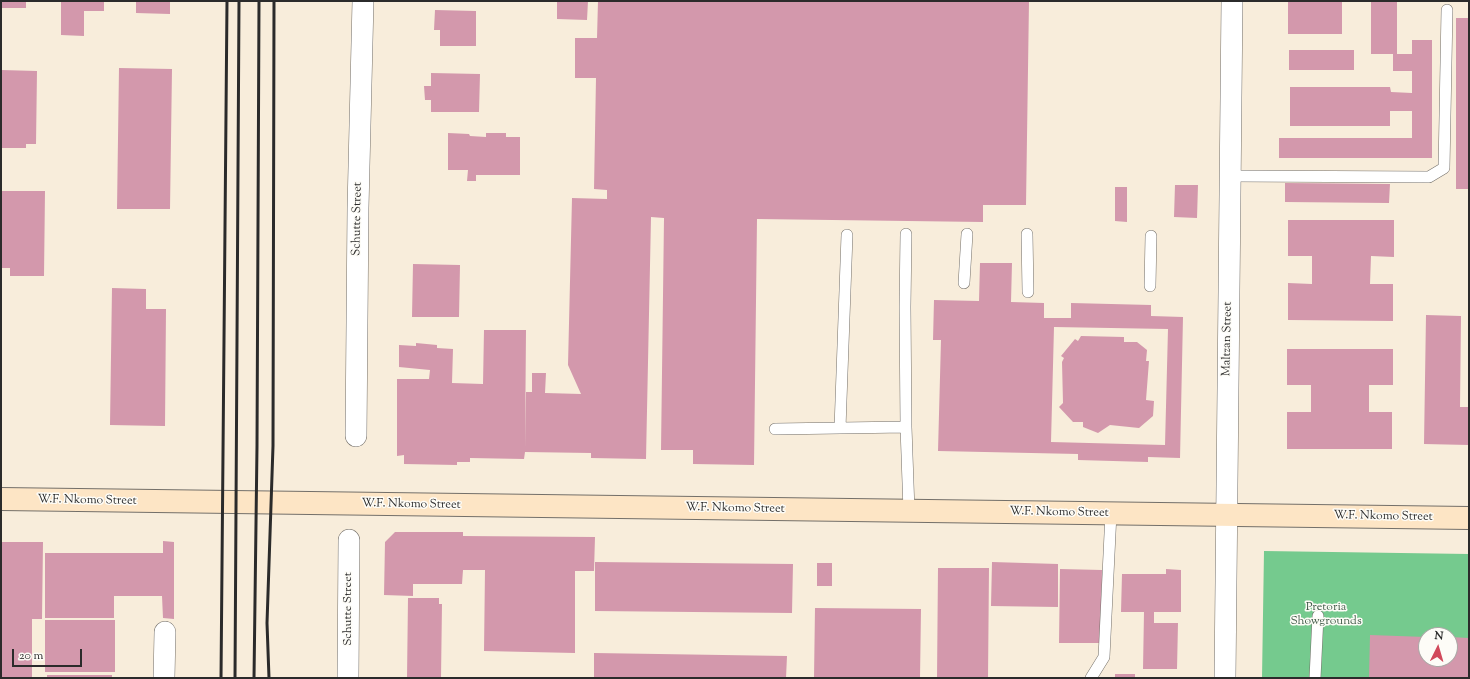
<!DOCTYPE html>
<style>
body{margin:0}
#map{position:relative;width:1470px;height:679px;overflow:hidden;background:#f8eddb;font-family:"Sorts Mill Goudy",serif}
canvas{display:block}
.frame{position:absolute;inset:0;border:2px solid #2b2b2b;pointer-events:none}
.north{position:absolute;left:1418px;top:627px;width:40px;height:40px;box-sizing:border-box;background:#fdfcf7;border:1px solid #a9a8a5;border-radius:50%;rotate:5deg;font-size:11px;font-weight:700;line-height:16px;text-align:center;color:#2b2b2b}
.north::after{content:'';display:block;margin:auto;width:14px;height:18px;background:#d1495b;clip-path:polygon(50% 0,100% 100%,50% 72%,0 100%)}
.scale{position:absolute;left:12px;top:649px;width:70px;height:18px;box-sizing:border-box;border:2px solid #2b2b2b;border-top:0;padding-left:5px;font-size:12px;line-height:14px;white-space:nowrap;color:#2b2b2b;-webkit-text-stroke:3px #fdfcf7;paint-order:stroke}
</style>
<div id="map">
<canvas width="1470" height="679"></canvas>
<div class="frame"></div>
<div class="north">N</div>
<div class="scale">20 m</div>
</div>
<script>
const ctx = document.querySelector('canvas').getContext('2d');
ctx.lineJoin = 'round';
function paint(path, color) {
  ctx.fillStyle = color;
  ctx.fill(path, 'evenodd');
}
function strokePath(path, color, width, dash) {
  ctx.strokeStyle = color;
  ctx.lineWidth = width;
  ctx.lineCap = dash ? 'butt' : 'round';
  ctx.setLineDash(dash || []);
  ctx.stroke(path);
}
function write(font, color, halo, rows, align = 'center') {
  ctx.font = font + ' "Sorts Mill Goudy",serif';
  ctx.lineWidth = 3;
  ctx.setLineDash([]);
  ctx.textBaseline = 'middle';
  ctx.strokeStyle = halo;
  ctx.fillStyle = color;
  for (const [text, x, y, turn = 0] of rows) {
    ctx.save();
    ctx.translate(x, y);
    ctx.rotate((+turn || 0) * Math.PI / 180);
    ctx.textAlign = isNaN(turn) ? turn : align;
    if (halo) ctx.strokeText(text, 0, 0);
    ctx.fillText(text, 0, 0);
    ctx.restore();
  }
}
paint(new Path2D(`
 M1264,551l205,3v124h-207zM1426,635h24v24h-24z`), '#75ca8e');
paint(new Path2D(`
 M1,1h25v7h-25z
 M61,1h43v10h-20v25l-23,-1z
 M136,1h34v13l-34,-1z
 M557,1h31l-1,19 -30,-1z
 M598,1h431l-3,204h-43v17l-226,-3 -3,246 -61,-1v-14h-32l3,-232 -13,-1 -5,242 -55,-1v-5l-66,-1 -1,7 -54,-1v4h-13v3l-53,-1v-9l-7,1v-77h32l1,-9 -31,-3v-22l17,1v-3l21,2v3l16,1 -1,34 31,1 1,-54h42l-1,118 1,-56h6v-19h14l-1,20 36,1 -13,-29 4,-167 35,1v-9l-13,-1 2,-111h-21v-40h22z
 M1288,1h54v33h-54z
 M1371,1h26v53h15v-14h20v118h-153v-20h133v-27h-22v15h-100v-39h100l1,5 21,1v-22h-19v-17h-22z
 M435,10l41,1v35h-36v-16h-6z
 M1456,18h13v171h-13z
 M1289,50h65v20h-65z
 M119,68l53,1 -2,140h-53z
 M1,70l36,1 -1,73h-10v4h-24v-5h-1z
 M431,73l49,1 -1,38h-48v-12h-6l-1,-14h7z
 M448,133l21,1 1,2 16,1v-4h20v4h14v38h-44v6h-9l1,-11h-20z
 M1285,183l105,1 -1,19 -104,-1z
 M1175,185h23l-1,33 -23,-1z
 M1115,187h12v35l-12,-1z
 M1,191h44l-1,85h-34v-8h-9z
 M1288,220h106v37l-23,-1 -1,28h23v37l-105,-1v-37l24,1v-28h-24z
 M980,263h32l-1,39 33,1v15h27v-15l80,2v11l32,1 -3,141 -32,-1v5l-70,-2v-6l-140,-3 3,-111h-8l1,-40 45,1zM1054,327l114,2 -3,116 -114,-3z
 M413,264l47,1 -1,52h-47z
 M112,288l34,1v20h20l-1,117 -55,-1z
 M1426,315l35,1 -1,91h9v38l-45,-1z
 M1081,336l43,1v5h13l10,8 -1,11h3l-3,39 8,1 -1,15 -14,12 -29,-3 -12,8 -15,-6v-5h-10l-14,-15 4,-4 -1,-41 2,-4 -3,-2 14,-17 3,2z
 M1287,349h106v36h-24v27h23v37h-105v-37h24v-27h-24z
 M395,532h68v4l132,1 -1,34h-19v82l-91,-2 1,-81h-22l-1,14h-49v12l-29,-1 1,-53z
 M163,541l11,1v77l-11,-1 -1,-22h-48v22h-69v-65h118z
 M1,542h42l-1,77h-10v59h-31z
 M595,562l198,2 -1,49 -197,-2z
 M992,562l66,2v43l-67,-1z
 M817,563h15v23h-15z
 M938,568h51l-1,110h-51z
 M1060,569l42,1 -1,73h-42z
 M1166,569l15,1v42h-27v11h24l-1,46h-34l1,-57h-23l1,-38h44z
 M408,598h31v6h3l-1,74h-34z
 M815,608l106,1 -1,69h-106z
 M45,620h70v52h-70z
 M1370,635l56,2v22h24v-22l19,1v40h-100z
 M594,653l193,3 -1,22h-192z
 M1115,674h20v4h-20z
 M47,675h65v3h-65z`), '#d398ac');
const lane = new Path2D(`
 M1230,176l199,1 15,-9 3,-158
 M1027,234l1,58
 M964,283l3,-49
 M1150,286l1,-50
 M906,427l3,84
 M840,428l7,-193
 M775,429l131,-2 -1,-120 1,-73
 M1091,678l13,-21 7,-144
 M1315,678l3,-62`);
const street = new Path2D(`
 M356,436l2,-228 5,-207
 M164,678l1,-46
 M348,678l1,-138
 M1225,678l7,-677`);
const secondary = new Path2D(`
 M1,499l1468,19`);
strokePath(lane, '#736f69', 12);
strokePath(street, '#736f69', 22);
strokePath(secondary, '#736f69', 24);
strokePath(lane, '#fff', 11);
strokePath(street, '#fff', 21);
strokePath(secondary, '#fde5c5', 22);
strokePath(new Path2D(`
 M221,678l6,-677
 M235,678l4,-677
 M254,678l3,-232 2,-445
 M269,678l-2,-55 6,-177 1,-445`), '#2b2b2b', 3);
write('12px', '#2b2b2b', '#fdfcf7', [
 ["Schutte Street",358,219,-89],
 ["Maltzan Street",1228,339,-89],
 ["W.F. Nkomo Street",87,501,1],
 ["W.F. Nkomo Street",411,505,1],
 ["W.F. Nkomo Street",735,509,1],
 ["W.F. Nkomo Street",1059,513,1],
 ["W.F. Nkomo Street",1383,517,1],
 ["Schutte Street",349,609,-90]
]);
write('12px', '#415b49', '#fdfcf7', [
 ["Pretoria",1326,608],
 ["Showgrounds",1326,622]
]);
</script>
